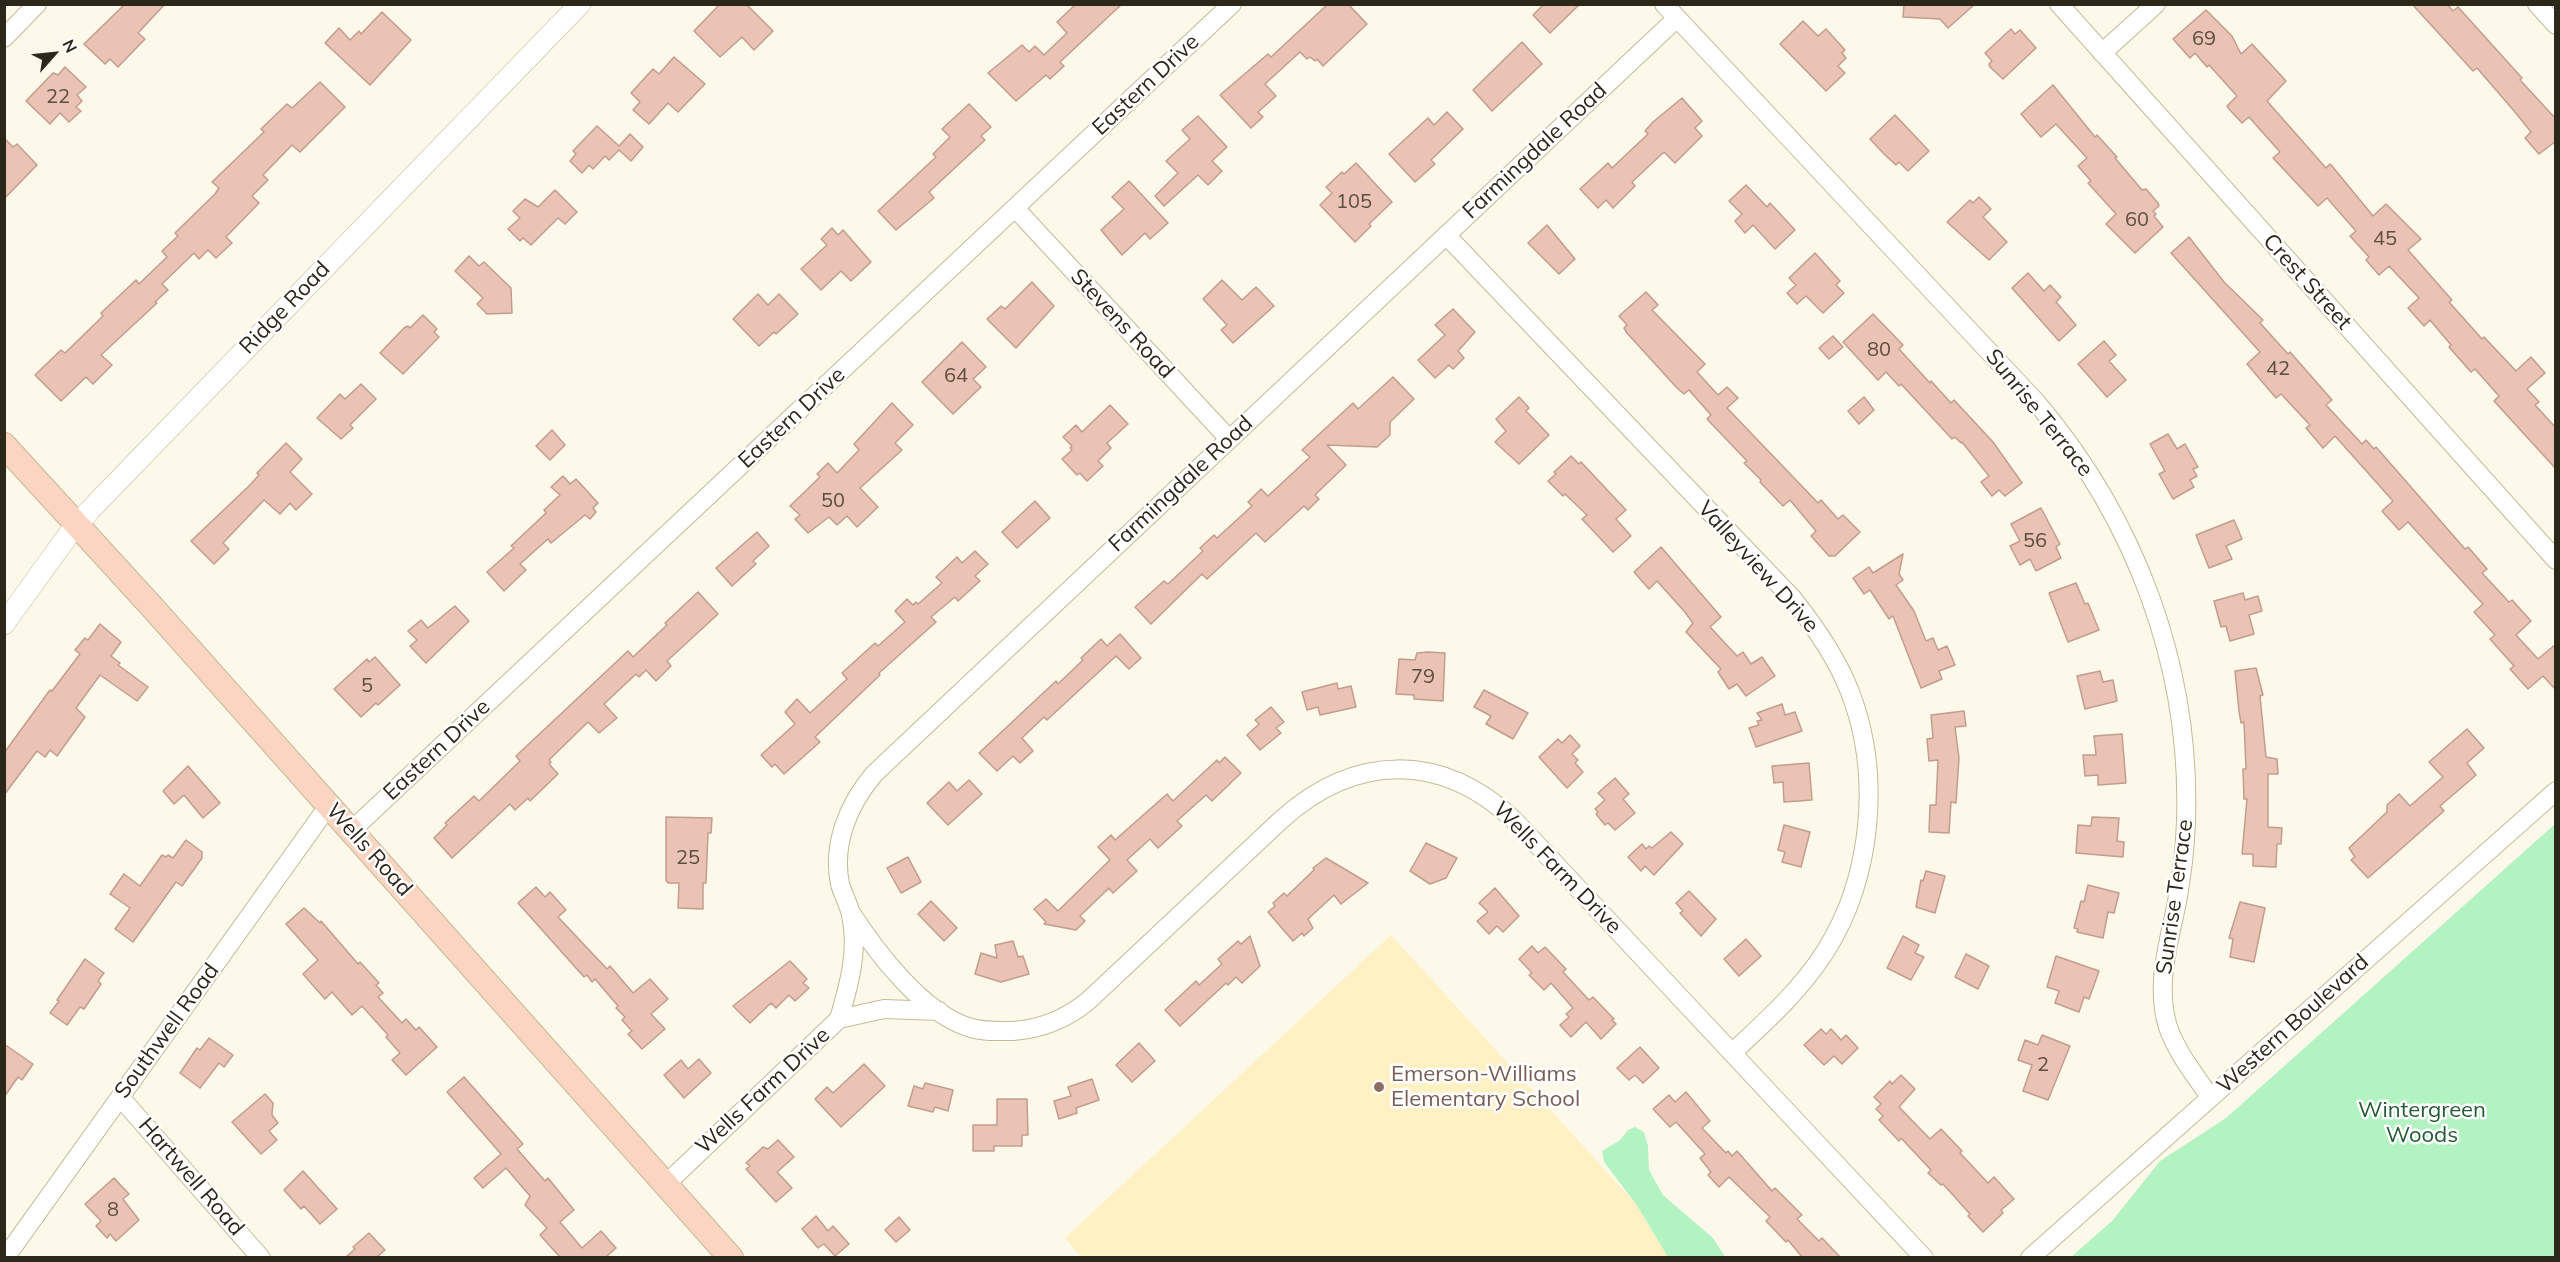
<!DOCTYPE html>
<style>
body{margin:0}
#map{position:relative;width:2560px;height:1262px;overflow:hidden;background:#fdf9ea;font-family:Mulish,sans-serif}
canvas{display:block}
.frame{position:absolute;inset:0;border:6px solid #2b2719;pointer-events:none}
.north{position:absolute;left:24px;top:24px;width:60px;height:60px;-webkit-text-stroke:4px #fff;paint-order:stroke;rotate:63deg;font-size:16px;font-weight:700;line-height:24px;text-align:center;color:#2b2719}
.north::after{content:'';display:block;margin:auto;width:21px;height:27px;background:#2b2719;clip-path:polygon(50% 0,100% 100%,50% 72%,0 100%)}
</style>
<div id="map">
<canvas width="2560" height="1262"></canvas>
<div class="frame"></div>
<div class="north">N</div>
</div>
<script>
const ctx = document.querySelector('canvas').getContext('2d');
ctx.lineJoin = 'round';
function paint(path, color) {
  ctx.fillStyle = color;
  ctx.fill(path, 'evenodd');
}
function strokePath(path, color, width, dash) {
  ctx.strokeStyle = color;
  ctx.lineWidth = width;
  ctx.lineCap = dash ? 'butt' : 'round';
  ctx.setLineDash(dash || []);
  ctx.stroke(path);
}
function write(font, color, halo, rows, align = 'center') {
  ctx.font = font + ' Mulish,sans-serif';
  ctx.lineWidth = 5;
  ctx.setLineDash([]);
  ctx.textBaseline = 'middle';
  ctx.strokeStyle = halo;
  ctx.fillStyle = color;
  for (const [text, x, y, turn = 0] of rows) {
    ctx.save();
    ctx.translate(x, y);
    ctx.rotate((+turn || 0) * Math.PI / 180);
    ctx.textAlign = isNaN(turn) ? turn : align;
    if (halo) ctx.strokeText(text, 0, 0);
    ctx.fillText(text, 0, 0);
    ctx.restore();
  }
}
paint(new Path2D(`
 M1391,935l245,269 32,53 -586,1 -17,-20z`), '#fff1c4');
paint(new Path2D(`
 M2555,824v433h-484l41,-36 48,-60 66,-43z
 M1635,1127l9,5 4,14 1,24 14,25 50,43 12,19h-57l-32,-53 -32,-42 -2,-11 18,-11 8,-10z`), '#b3f3c2');
const building = new Path2D(`
 M125,4h40l-27,29 7,6 -27,28 -8,-8 -5,5 -21,-20z
 M720,4h26l27,27 -19,19 -12,-13 -22,20 -26,-26z
 M1076,4h46l-62,58 4,4 -14,13 -4,-4 -30,26 -28,-28 34,-28 7,7 6,-6 9,9 23,-22 -10,-11z
 M1328,4h20l19,20 -44,42 -6,-7 -2,2 -5,-4 -3,2 -7,-7 -35,32 11,12 -18,16 5,5 -12,11 -31,-33 48,-41 3,3z
 M1544,4h36l-30,29 -17,-18z
 M1904,4h71l-27,24 -8,-9 -37,-2z
 M2412,4h35l6,7 5,-4 64,71 -2,2 36,39v22l-17,13 -14,-16 6,-6 -16,-20 -38,-44 -4,3z
 M2206,10l26,26 9,18 11,-10 34,37 -19,20 59,67 4,-4 2,2 41,50 13,-12 35,35 -13,11 44,50 -3,2 33,37 2,-2 32,34 15,-14 14,16 -18,16 12,13 -4,3 21,23v41l-62,-68 5,-5 -24,-27 -4,3 -22,-25 2,-2 -21,-25 -6,6 -16,-18 11,-10 -30,-32 -10,9 -13,-15 3,-3 -19,-21 6,-5 -29,-33 -9,8 -45,-48 7,-6 -31,-35 -7,6 -13,-14 -2,-3 10,-10 -28,-31 -2,2 -12,-14 -5,5 -17,-19z
 M382,12l29,28 -41,45 -45,-42 14,-15 11,12 9,-9 2,3z
 M1803,21l15,15 8,-7 19,21 -3,3 4,5 -8,8 7,7 -19,18 -46,-47z
 M2011,29l4,5 5,-4 16,18 -33,31 -13,-12 -1,-3 3,-3 -7,-8z
 M1522,42l20,22 -50,47 -19,-21z
 M674,57l31,27 -27,28 -10,-9 -19,21 -16,-14 7,-8 -9,-9 22,-24 6,5z
 M65,67l21,20 -9,8 5,6 -6,6 5,4 -12,11 -9,-9 -10,11 -24,-23 27,-28 5,2z
 M320,82l25,25 -45,45 -8,-7 -29,30 5,5 -16,16 7,7 -33,34 6,6 -16,15 -8,-8 -9,9 -5,-6 -32,31 6,6 -13,12 2,1 -56,52 11,10 -19,19 -7,-7 -25,24 -26,-26 26,-25 4,3 38,-37 -2,-3 35,-33 3,4 28,-27 -5,-6 16,-15 -3,-3 40,-39 4,-6 -7,-6 52,-50 -3,-3 26,-25 5,4z
 M2053,85l42,52 2,-2 20,22 -2,1 27,32 4,-1 12,14 1,3 -6,5 3,3 -2,2 9,11 -28,26 -29,-29 10,-10 -28,-31 3,-2 -13,-15 9,-8 -31,-34 -15,13 -20,-23z
 M1682,98l20,23 -7,7 7,8 -27,27 -11,-11 -32,30 3,4 -22,22 -7,-8 -8,8 -18,-19 28,-26 4,5 36,-34 -3,-3 8,-9z
 M969,104l22,23 -10,9 4,4 -56,52 5,6 -38,32 -18,-19 58,-54 -3,-3 17,-17 -8,-8z
 M1447,112l16,17 -32,31 4,4 -20,18 -26,-28 39,-36 6,7z
 M1895,115l34,36 -21,20 -9,-9 -3,3 -11,-10 -15,-16z
 M1198,116l29,31 -15,14 10,10 -14,14 -10,-10 -34,31 -9,-10 23,-23 -12,-12 24,-22 -8,-9z
 M597,126l22,20 11,-12 13,13 -12,14 -12,-11 -10,10 -4,-4 -12,13 -4,-4 -7,8 -12,-12 6,-7 -3,-3z
 M4,138l9,9 4,-3 20,21 -33,34z
 M1356,163l36,39 -23,22 2,2 -16,16 -35,-37 12,-12 -6,-6 16,-15 2,2z
 M1129,181l39,42 -18,16 -5,-6 -23,22 -21,-25 23,-21 -12,-12z
 M1746,185l21,22 3,-4 25,27 -20,19 -22,-24 -8,8 -10,-12 7,-7 -13,-13z
 M555,190l22,22 -12,12 -7,-6 -27,27 -8,-7 -3,3 -12,-12 12,-11 -7,-7 12,-12 13,8z
 M1979,197l12,12 -8,8 24,25 -18,18 -42,-38 23,-22 3,3z
 M1547,225l28,34 -16,15 -31,-31z
 M832,228l6,7 5,-5 28,32 -20,19 -10,-10 -20,19 -20,-21 26,-24 -6,-6z
 M2189,237l35,45 39,38 -3,3 28,31 2,-2 42,48 -6,5 36,39 4,-4 8,9 2,-2 89,102 3,-2 19,22 -5,4 27,29 3,-2 19,21 -15,14 22,24 18,-15v46l-13,-14 -15,13 -18,-20 4,-3 -24,-27 5,-4 -21,-23 9,-8 -75,-82 -9,8 -17,-19 11,-10 -58,-65 -12,12 -17,-20 4,-3 -29,-31 -5,4 -29,-34 13,-12 -89,-99z
 M1815,253l25,28 -4,4 8,8 -21,20 -17,-17 -9,8 -10,-11 9,-8 -7,-7z
 M469,256l10,10 5,-4 27,26 1,25 -25,1 -10,-10 6,-6 -28,-27z
 M2028,273l16,18 6,-6 11,12 -5,5 20,23 -17,16 -47,-53z
 M1222,280l20,20 14,-13 18,19 -41,37 -12,-13 6,-5 -24,-26z
 M1032,282l22,24 -38,42 -29,-29 14,-13 4,3z
 M1646,292l12,13 -6,5 53,54 -8,8 21,23 9,-8 11,11 -11,10 91,95 3,-3 17,19 5,-4 17,17 -25,24h-6l-18,-20 5,-5 -26,-31 -7,6 -23,-24 1,-2 -17,-17 3,-2 -40,-42 4,-4 -22,-25 -5,4 -7,-6 -50,-55 -3,-5 3,-3 -8,-9z
 M758,294l10,11 11,-11 19,20 -22,20 -2,-2 -15,14 -26,-27z
 M1453,309l22,23 -17,19 6,7 -11,11 -4,-4 -14,13 -17,-18 27,-25 -10,-10z
 M1873,314l30,31 -4,4 31,34 1,-2 20,22 3,-3 39,42 29,41 -17,13 -6,-6 -7,6 -11,-14 8,-6 -27,-34 -1,1 -6,-6 -3,2 -51,-55 -2,2 -13,-14 -8,8 -35,-38z
 M423,315l14,14 -3,3 5,5 -36,37 -23,-21 24,-25 4,-2 2,2z
 M1833,336l10,11 -14,12 -10,-11z
 M2104,341l12,14 -7,6 17,19 -19,17 -29,-33z
 M962,342l24,25 -13,12 8,8 -28,27 -31,-32z
 M1393,377l21,22 -24,23v13l-13,12 -50,-2 19,20 -31,30 4,4 -11,11 -4,-4 -39,36 -9,-9 -49,46 -5,-5 -51,50 -16,-17 29,-26 4,3 35,-33 -3,-3 14,-13 3,3 35,-32 -4,-4 13,-13 7,7 42,-39 -8,-7 51,-47 5,6z
 M361,384l15,15 -26,26 3,3 -12,11 -24,-21 23,-24 5,5z
 M1519,397l10,11 -3,3 23,24 -30,29 -24,-22 11,-11 -10,-12z
 M1864,397l10,13 -15,14 -11,-13z
 M892,403l21,22 -18,18 7,7 -42,38 18,19 -21,20 -10,-11 -10,9 -8,-8 -21,16 -13,-14 5,-4 -10,-9 30,-29 -3,-3 11,-11 9,10 22,-23 -5,-6z
 M1110,405l18,19 -21,19 4,5 -13,13 5,5 -16,15 -7,-8 -3,2 -15,-16 10,-9 -2,-2 2,-2 -9,-9 13,-12 6,7z
 M552,430l13,15 -15,15 -14,-14z
 M2168,434l9,15 8,-5 13,23 -5,2 4,7 -7,4 4,7 -21,12 -14,-25 6,-3 -15,-27z
 M286,443l16,16 -12,13 22,22 -16,16 -6,-7 -10,11 -16,-14 -41,43 6,6 -15,15 -23,-23 58,-55 10,-11 -2,-2z
 M1571,456l8,8 2,-2 45,48 -10,9 15,17 -18,16 -31,-33 5,-4 -22,-21 -2,2 -15,-15 8,-7 -2,-2z
 M563,476l7,8 6,-5 22,24 -5,5 3,4 -6,7 -5,-4 -34,28 -3,-4 -28,25 6,6 -22,21 -17,-19 27,-24 -3,-2 35,-33 -2,-3 16,-15 -9,-8z
 M1035,501l15,17 -33,30 -15,-16z
 M2041,508l19,36 -4,3 5,11 -25,13 -6,-12 -10,6 -10,-19 10,-5 -9,-17z
 M2234,520l8,19 -16,7 6,13 -23,9 -13,-33z
 M757,532l12,14 -16,15 3,3 -24,22 -16,-18z
 M1661,547l60,70 -11,10 27,29 6,-4 8,12 11,-7 13,19 -29,20 -9,-12 -8,5 -11,-17 3,-3 -35,-37 7,-9 -9,-12 -27,-30 -8,8 -15,-17z
 M975,551l13,13 -13,12 5,5 -22,20 -3,-4 -24,20 5,5 -57,51 1,2 -65,62 5,5 -36,32 -9,-10 -3,3 -11,-12 34,-31 -10,-12 12,-13 13,14 37,-34 -5,-6 33,-30 3,3 27,-24 -10,-11 12,-12 6,6 3,-3 2,2 24,-21 -6,-6 21,-20 5,6z
 M1903,554l-4,20 4,6 -7,5 18,26 12,30 7,-3 5,12 9,-4 8,19 -16,6 3,8 -21,9 -28,-72 -4,3 -19,-29 -6,4 -11,-16 16,-11 4,6z
 M2076,583l9,21 3,-1 11,27 -31,12 -19,-49z
 M698,592l20,22 -51,47 4,5 -15,15 -10,-11 -7,7 -3,-3 -32,30 13,14 -18,15 -11,-11 -39,38 2,2 -2,2 9,10 -28,27 -2,-3 -13,12 -5,-6 -58,54 -18,-20 13,-13 -2,-2 29,-27 5,5 41,-40 -4,-5 112,-105 5,6 34,-32 -2,-2z
 M2243,593l2,7 13,-4 4,15 -13,4 5,19 -24,7 -4,-15 -5,1 -7,-26z
 M455,606l14,15 -43,42 -16,-17 7,-6 -9,-9 13,-11 7,8z
 M100,624l21,18 -10,14 9,7 -2,2 30,22 -11,14 -37,-26 -24,33 9,9 -28,39 -7,-6 -5,7 -8,-6 -33,44v-42l46,-63 2,1 28,-37 -5,-4 10,-12 3,2z
 M1120,634l21,24 -12,11 -13,-13 -69,64 -3,-3 -22,21 11,13 -13,12 -7,-7 -16,15 -18,-18 77,-72 2,3 25,-24 -2,-2 20,-19 6,7z
 M1428,652l17,1 -2,48 -29,-2v-4l-18,-1 3,-35 16,1 2,-7z
 M375,657l25,28 -22,20 -2,-2 -15,14 -27,-28 33,-30 2,3z
 M2256,668l7,27 -3,1 6,61 11,2 1,15h-10v53l14,1 -1,16h-4l-1,23 -23,-1v-12h-11l5,-55h-3l-1,-30h3l-2,-47 -3,1 -2,-12 -4,-40z
 M2100,671l3,11 10,-2 4,21 -32,8 -8,-33z
 M1337,683l1,6 13,-3 5,21 -36,8 -2,-8 -11,3 -5,-18z
 M1484,690l44,23 -15,26 -27,-15 5,-8 -17,-9z
 M1782,704l3,11 10,-3 7,19 -46,16 -7,-19 10,-3 -2,-4 5,-1 -5,-7z
 M1271,707l13,15 -8,6 5,5 -21,17 -13,-15 12,-11 -4,-4z
 M1964,711l2,15 -11,1 4,31 -3,45 -5,-1 -2,31 -20,-1 1,-27h6l2,-45 -9,1 -2,-22 6,-1 -2,-23z
 M2467,729l17,19 -17,15 9,12 -36,31 4,5 -76,67 -17,-18 4,-3 -6,-9 38,-36v-7l12,-11 11,12 33,-29 -14,-15z
 M2122,734l4,49 -28,2v-10l-13,1 -2,-21h13l-2,-19z
 M1570,735l10,11 -8,8 6,6 -3,3 8,9 -16,16 -28,-31 19,-18 4,4z
 M1225,757l16,16 -29,28 -6,-6 -29,26 5,5 -24,22 -8,-9 -23,21 10,11 -24,22 -4,-5 -29,28 5,5 -9,9 -32,-6 2,-2 -12,-13 12,-10 12,12 52,-51 -12,-13 13,-12 4,5 52,-46 6,7 44,-41 2,3z
 M1809,763l3,37 -28,2 -1,-20 -9,1 -2,-17z
 M188,766l32,37 -17,15 -19,-23 -10,9 -11,-13z
 M1615,778l14,16 -6,5 12,14 -20,17 -7,-7 -3,2 -9,-11 2,-2 -3,-3 10,-9 -7,-7z
 M969,780l13,14 -34,31 -21,-22 22,-21 8,9z
 M666,817l46,1 -1,15h-3l-2,50h-3v26l-25,-1 1,-25h-11l-2,-3z
 M2092,817l27,1 -2,23 7,1 -1,15 -47,-4 2,-28 13,1z
 M1784,825l26,7 -9,35 -19,-5 3,-10 -7,-2z
 M1671,832l12,12 -29,31 -9,-9 -4,5 -13,-14 14,-13 4,5 3,-3 3,2z
 M186,840l16,12v6l-20,28 -6,-4 -43,60 -18,-13 15,-21 -20,-14 14,-20 16,12 22,-31 4,2 2,-2 5,3z
 M1426,843l31,15 -11,20 -16,6 -20,-13z
 M908,857l13,25 -20,11 -14,-25z
 M1326,858l42,25 -27,21 -7,-9 -26,24 5,9 -9,8 -2,-3 -9,8 -25,-29 7,-6 -2,-3 11,-10 3,3 27,-26 -1,-2z
 M1926,871l19,5 -10,37 -19,-6 5,-27 2,1z
 M2088,885l31,8 -5,20 -6,-1 -5,26 -26,-6 1,-3 -4,-1 7,-27 3,1z
 M536,887l9,10 5,-5 16,18 -8,7 49,52 3,-3 23,27 17,-14 18,20 -17,15 14,15 -23,20 -14,-15 4,-3 -10,-11 3,-3 -9,-9 2,-2 -23,-27 -3,3 -5,-7 -3,2 -66,-74z
 M1495,888l24,28 -16,16 -6,-6 -8,8 -12,-13 11,-9 -9,-9z
 M1689,891l27,28 -15,17 -21,-23 3,-2 -7,-8z
 M931,901l26,27 -13,13 -26,-27z
 M2240,902l25,6 -11,54 -24,-5 3,-18 -4,-1z
 M304,908l16,15 1,-2 37,43 2,-2 19,21 -3,2 7,8 -5,4 24,26 4,-4 10,11 3,-3 18,20 -31,28 -14,-15 8,-7 -14,-16 2,-2 -26,-29 -10,9 -20,-23 -7,7 -22,-25 15,-14 -32,-36z
 M1250,936l10,30 -18,17 -6,-6 -8,8 -2,-2 -46,43 -15,-16 31,-29 3,4 23,-21 -4,-5 20,-18 3,3z
 M1903,936l16,9 -4,8 9,4 -13,23 -24,-12z
 M1746,939l15,17 -22,20 -15,-17z
 M1013,941l5,16 5,-1 6,18 -28,8 -26,-8 6,-21 16,5 -2,-13z
 M1532,946l6,7 7,-6 21,22 -3,3 26,28 4,-3 21,22 -2,1 4,4 -15,15 -15,-17 -15,15 -11,-12 9,-8 -3,-3 7,-6 -22,-25 -7,7 -15,-15 3,-2 -13,-14z
 M1966,954l23,12 -11,23 -23,-12z
 M2056,956l43,15 -10,28 -5,-2 -5,15 -24,-9 4,-12 -12,-4z
 M85,959l19,14 -6,8 3,3 -17,25 -4,-2 -13,18 -17,-12 9,-12 -2,-1z
 M790,961l17,18 -4,4 6,5 -14,13 -6,-6 -13,13 -5,-5 -21,20 -17,-17z
 M1821,1029l5,5 5,-5 10,11 5,-5 12,13 -16,16 -8,-8 -10,9 -20,-20z
 M2042,1035l28,11 -22,54 -25,-9 9,-26 -14,-5 7,-20 13,5z
 M209,1038l24,17 -9,12 -5,-4 -19,25 -20,-15 17,-25 3,2z
 M1139,1043l16,18 -23,21 -16,-17z
 M4,1044l29,20 -11,16 -4,-3 -14,20z
 M1640,1047l19,21 -16,15 -8,-8 -6,5 -12,-12z
 M699,1059l12,14 -27,25 -20,-23 17,-15 7,9z
 M864,1064l21,22 -44,41 -26,-28 12,-12 6,6z
 M1901,1075l14,14 -16,18 31,32 11,-10 21,22 -2,2 28,30 6,-6 20,22 -13,11 2,3 -20,19 -15,-16 2,-2 -27,-30 -2,1 -13,-12 3,-3 -30,-32 -2,3 -20,-21 4,-4 -7,-7 5,-5 -7,-7 16,-16 2,3z
 M464,1077l59,67 -6,5 28,32 3,-3 26,32 -14,12 22,26 19,-17 15,17 -10,9h-46l-20,-22 7,-7 -22,-23 5,-9 -24,-28 -23,20 -9,-10 27,-24 -54,-62z
 M1092,1079l7,21 -23,8 1,5 -18,6 -5,-18 17,-5 -3,-9z
 M925,1083l28,7 -5,21 -13,-4 -2,5 -25,-6 6,-20 9,3z
 M1686,1092l24,29 -8,7 24,25 2,-2 4,5 5,-5 35,40 3,-3 27,27 -5,4 22,22 3,-3 18,19h-38l-14,-17 -2,2 -20,-21 4,-4 -41,-40 -10,10 -11,-12 3,-3 -11,-14 5,-4 -29,-32 -6,5 -17,-18 16,-14 6,7z
 M265,1094l8,9 -1,12 6,8 -9,8 8,9 -16,14 -29,-32z
 M997,1099h30l1,36h-6v11h-28v5h-21v-26h24z
 M778,1140l16,17 -17,15 15,16 -16,14 -30,-33 4,-3 -4,-3 17,-16 5,2z
 M303,1171l34,38 -17,15 -16,-18 -3,3 -17,-19z
 M114,1178l15,16 -6,5 16,21 -23,21 -6,-7 -3,4 -11,-12 5,-5 -16,-17z
 M816,1216l12,15 5,-5 16,18 -14,12 -11,-12 -6,4 -16,-19z
 M899,1217l11,13 -14,12 -11,-12z
 M369,1233l16,17 -8,7h-31l9,-8 -2,-2z`);
paint(building, '#eac3b4');
strokePath(building, '#c29d8e', 1.5);
const minor = new Path2D(`
 M1664,4l373,399c99,117 154,264 149,418 -1,27 -4,54 -9,81 -8,40 -22,84 -9,125 9,26 27,48 42,70
 M2059,4l497,556
 M2537,4l19,21
 M4,38l33,-34
 M2102,53l54,-49
 M1015,208l214,231
 M1446,235l347,364c23,29 44,59 57,93 32,83 22,186 -25,260 -25,39 -59,69 -93,101
 M351,831l881,-827
 M851,913c26,40 71,99 117,114 14,5 30,4 45,4 29,-2 53,-12 75,-30l193,-181c74,-67 160,-68 233,0l410,438
 M839,1019c10,-34 20,-69 12,-104 -2,-11 -8,-20 -11,-31 -8,-40 8,-79 34,-110l803,-756
 M120,1097l141,161
 M666,1184l173,-165 45,-10 55,2
 M5,1258l324,-453
 M2030,1258l526,-467`);
const tertiary = new Path2D(`
 M4,624l65,-90 21,-24 490,-506`);
const secondary = new Path2D(`
 M4,445l149,163 578,650`);
strokePath(minor, '#c4b995', 20);
strokePath(tertiary, '#c4b995', 22);
strokePath(secondary, '#c4b995', 26);
strokePath(minor, '#fff', 18);
strokePath(tertiary, '#fff', 21);
strokePath(secondary, '#fbd5c1', 24);
for (const [x, y, r, color] of [
 [1379,1087,6,"#8d6e63"]
]) {
  const dot = new Path2D();
  dot.arc(x, y, r, 0, 2 * Math.PI);
  ctx.fillStyle = color;
  ctx.fill(dot);
  strokePath(dot, '#fff', 2);
}
write('20px', '#5b4e40', null, [
 ["69",2204,39],
 ["22",58,97],
 ["105",1354,202],
 ["60",2137,220],
 ["45",2385,239],
 ["80",1879,350],
 ["42",2278,369],
 ["64",956,376],
 ["50",833,501],
 ["56",2035,541],
 ["79",1423,677],
 ["5",367,686],
 ["25",688,858],
 ["2",2043,1065],
 ["8",113,1210]
]);
write('22px', '#2b2719', '#fff', [
 ["Eastern Drive",1146,85,-43],
 ["Farmingdale Road",1535,151,-43],
 ["Crest Street",2307,282,48],
 ["Ridge Road",285,308,-46],
 ["Stevens Road",1122,324,47],
 ["Sunrise Terrace",2039,413,51],
 ["Eastern Drive",792,418,-43],
 ["Farmingdale Road",1181,484,-43],
 ["Valleyview Drive",1758,567,48],
 ["Eastern Drive",437,750,-43],
 ["Wells Road",369,850,48],
 ["Wells Farm Drive",1557,868,46],
 ["Sunrise Terrace",2175,897,-82],
 ["Western Boulevard",2293,1024,-42],
 ["Southwell Road",167,1031,-54],
 ["Wells Farm Drive",763,1091,-43],
 ["Hartwell Road",191,1177,49]
]);
write('22px', '#785e54', '#fff', [
 ["Emerson-Williams",1391,1074],
 ["Elementary School",1391,1099]
], 'left');
write('22px', '#235b35', '#fff', [
 ["Wintergreen",2422,1110],
 ["Woods",2422,1135]
]);
</script>
